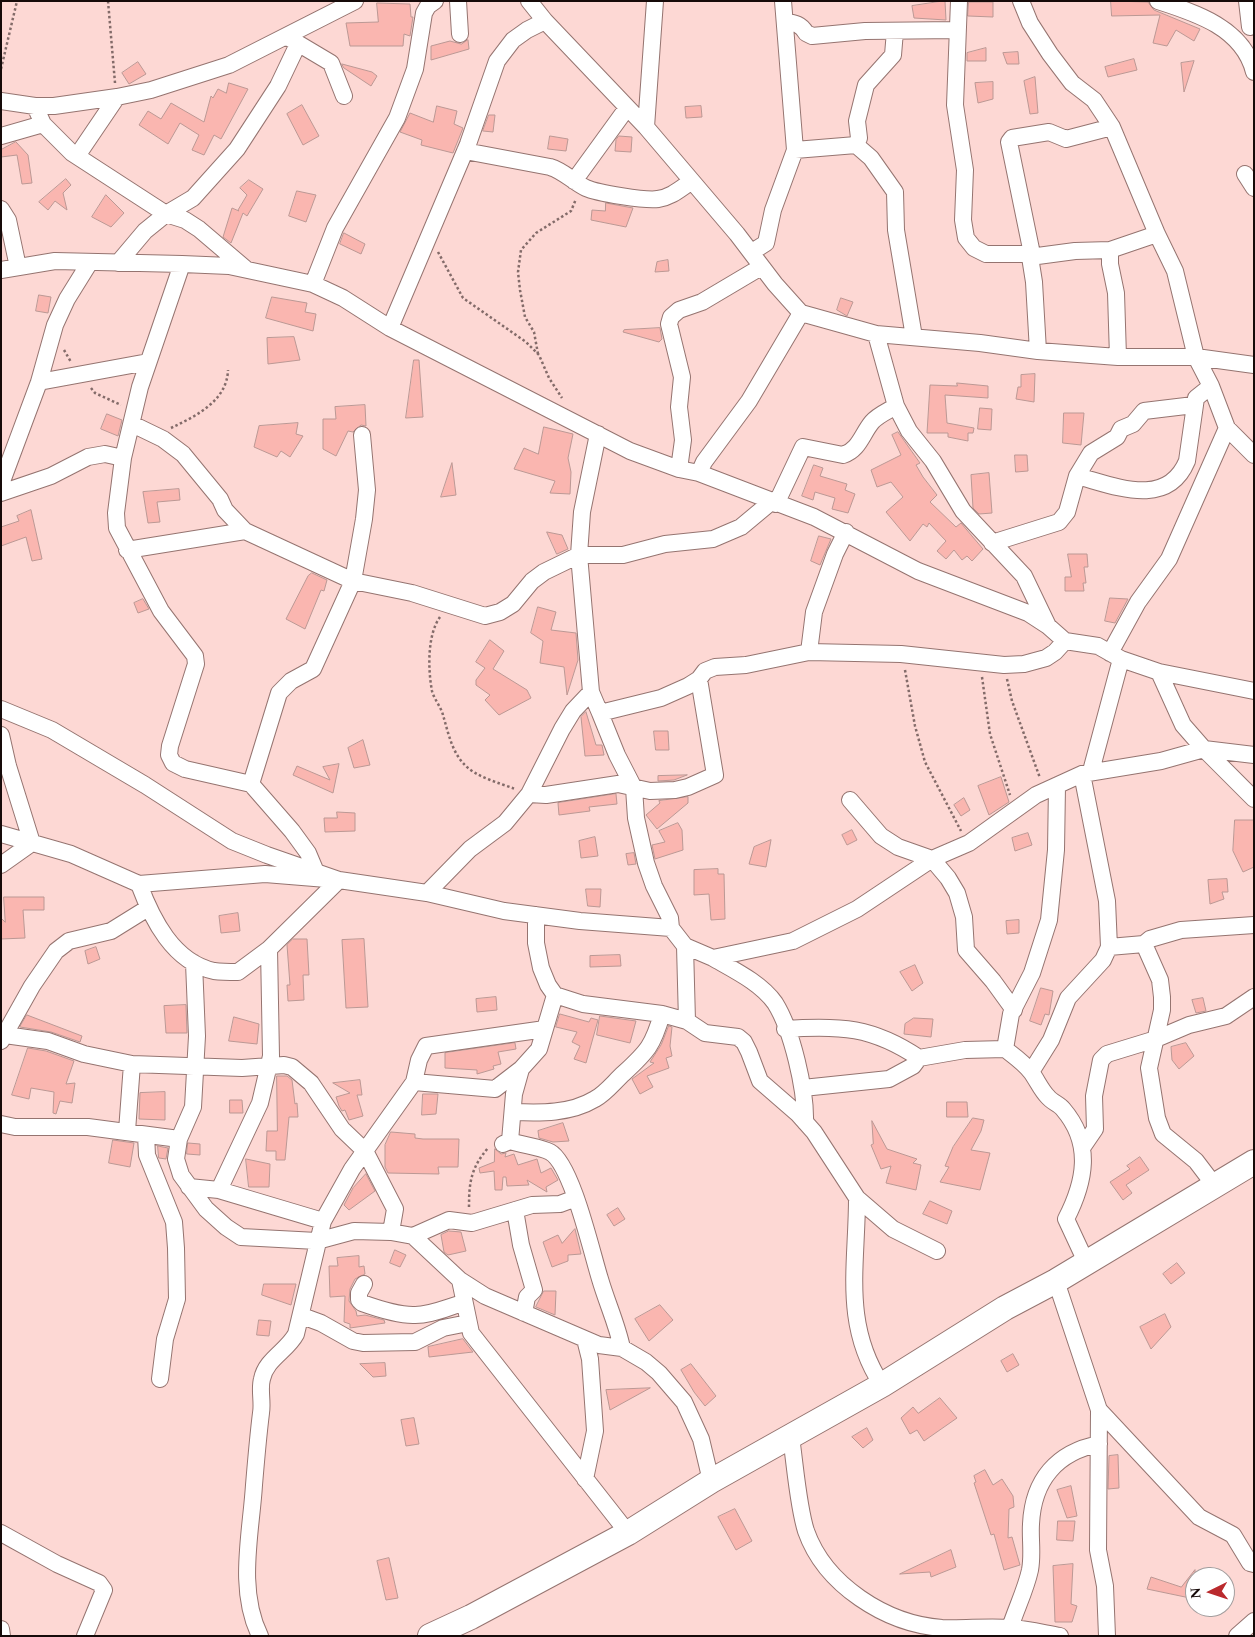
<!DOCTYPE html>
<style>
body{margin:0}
#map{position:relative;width:1255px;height:1637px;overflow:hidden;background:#fdd8d4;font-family:Spectral,serif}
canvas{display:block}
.frame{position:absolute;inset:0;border:2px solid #160a09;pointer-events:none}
.north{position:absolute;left:1185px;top:1567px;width:50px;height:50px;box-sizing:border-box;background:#fff;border:1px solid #a29d9d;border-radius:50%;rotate:266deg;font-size:14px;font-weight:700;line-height:20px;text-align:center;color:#160a09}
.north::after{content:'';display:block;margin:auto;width:18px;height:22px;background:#ba2a2d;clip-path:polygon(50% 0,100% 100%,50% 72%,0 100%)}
</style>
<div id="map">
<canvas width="1255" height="1637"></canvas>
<div class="frame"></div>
<div class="north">N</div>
</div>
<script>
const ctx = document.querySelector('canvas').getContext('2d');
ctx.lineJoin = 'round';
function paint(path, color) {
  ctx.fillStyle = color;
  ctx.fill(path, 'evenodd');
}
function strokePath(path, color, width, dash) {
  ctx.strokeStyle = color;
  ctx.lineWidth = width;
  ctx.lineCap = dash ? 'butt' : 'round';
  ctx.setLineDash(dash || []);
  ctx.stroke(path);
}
const building = new Path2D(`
 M945,1l1,19 -32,-2 -2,-12z
 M1111,1l37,1 6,8 46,19 -6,12 -18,-11 -9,16 -14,-3 7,-28 -48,1z
 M969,2h24v15l-25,-1z
 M377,3l33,1 1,13h2l-3,19 -6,-2 -1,12h-53l-4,-23 32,-1z
 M468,40l1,9 -38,11v-14l19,-5 11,3z
 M986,48v13h-19v-8z
 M1018,52l1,12h-12l-4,-11z
 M1134,59l3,11 -29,7 -3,-10z
 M1194,61l-10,31 -3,-29z
 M138,62l8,12 -17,10 -7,-11z
 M342,64l30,8 5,4 -6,10 -27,-18z
 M1035,77l3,36 -8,1 -6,-33z
 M993,82v17l-15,4 -3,-20z
 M229,83l19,6 -27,50 -7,-4 -10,20 -12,-5 7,-15 -19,-12 -12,21 -29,-19 9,-14 13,8 10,-16 33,19 7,-26 2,2 5,-9 8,4z
 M302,105l17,31 -16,9 -16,-31z
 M437,106l20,5 -3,13 9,4 -10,25 -32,-8 1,-5 -22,-8 10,-19 23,9z
 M701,106l1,11 -16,1 -1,-11z
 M489,115h6l-2,17 -10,-1z
 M550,136l18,3 -2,12 -18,-2z
 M619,136l13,1 -1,15 -16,-1 1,-11z
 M16,142l12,13 4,28 -10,1 -5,-29 -16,2v-7z
 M66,179l5,6 -8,8 4,17 -12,-9 -7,9 -9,-8z
 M249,180l14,9 -16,27 -4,-3 -12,30 -8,-6 9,-29 7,3 -1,-1 9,-15 -7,-7z
 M297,191l19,4 -10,27 -17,-6z
 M106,195l18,18 -13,14 -19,-10z
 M606,203l27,5 -7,19 -35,-7 1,-10 13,1z
 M344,233l21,11 -4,10 -21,-10z
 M668,260l1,11 -14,1 2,-10z
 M39,295l12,2 -3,16 -12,-2z
 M272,297l35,6 -2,9 11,2 -3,17 -47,-13z
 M841,298l12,4 -6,14 -10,-6z
 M660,328l2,11 -3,3 -36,-10 1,-2z
 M294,337l6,23 -32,4 -1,-26z
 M414,360h5l4,57 -17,1z
 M1035,374l-1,28 -18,-3 2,-12h3v-12z
 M957,383l31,3v12l-43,-3 2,28 27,5 -1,5h-5v8l-20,-4v-4h-21l3,-48 27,1z
 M365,405l1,21 -5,-1 -8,7 -5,-1 -12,25 -13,-7v-30h13l-1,-12z
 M980,408l12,1 -1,21 -13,-1z
 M1064,413h20l-3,32 -18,-2z
 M107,414l15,6 -4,16 -17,-7z
 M298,423l-2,11 7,2 -13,21 -9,-6 -4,6 -23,-10 5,-21z
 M544,427l29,7 -5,24 3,14 -1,22 -20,-1 5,-12 -41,-12 10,-21 14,6z
 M898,432l22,31 -4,2 7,12 14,18 -7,7 26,25 5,-4 22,26 -11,12 -5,-5 -5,4 -8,-10 -8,9 -9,-8 9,-10 -17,-18 -2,4 -4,-3 -13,17 -24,-29 17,-15 -12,-15 -14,5 -6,-17 30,-15 -9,-20z
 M1015,455h12l1,16 -12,1z
 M452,463l4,32 -15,2z
 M814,465l9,3 -3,8 27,8 -2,6 10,4 -7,19 -16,-4 3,-11 -20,-6 -2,8 -11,-4z
 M989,473l3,40 -13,1 -6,-6 -2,-33z
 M179,489l1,11 -23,2 3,20 -12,1 -5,-31z
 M31,510l11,49 -10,2 -6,-24 -25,9v-19l18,-6 -2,-5z
 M547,532l15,3 6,14 -11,5z
 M819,536l12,3 -11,26 -9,-4z
 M1068,554h19l1,13h-4l2,16h-3l1,8h-19v-14h6z
 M312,573l15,7 -3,11 -3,-1 -16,39 -19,-10 22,-43z
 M1110,598l18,1 -13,24 -10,-2z
 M143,599l6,10 -11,4 -4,-10z
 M538,607l18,5 -5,18 25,3 2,27 -11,35 -3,-28 -24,-4 3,-22 -12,-8z
 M490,640l14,11 -11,18 34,21 4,8 -32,17 -14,-15 5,-5 -14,-10v-5l9,-12 -9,-6z
 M586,712l10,33h6l2,10 -19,1 -4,-39z
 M654,731h14l1,19h-13z
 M363,740l7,25 -16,3 -6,-20z
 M339,764l-6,29 -40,-18 4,-9 33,14 -7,-13z
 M687,775l-13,5 -16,1v-5z
 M1001,777l8,25 -20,13 -11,-29z
 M616,794l1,10 -28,3 1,4 -31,4 -1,-12z
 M688,797v6l-31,26 -11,-14 14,-12 -1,-2z
 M964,798l6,12 -9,6 -7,-11z
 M337,812l18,1v18l-30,1 -1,-14h13z
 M1235,820h19v47l-11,5 -10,-21z
 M678,823l4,7 1,20 -28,9 -3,-14 13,-3 -6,-11z
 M852,830l5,10 -10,5 -5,-10z
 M1028,833l4,12 -17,6 -3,-13z
 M595,837l3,19 -17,2 -2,-17z
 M771,840l-5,27 -17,-3 5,-17z
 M634,853l2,11 -8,1 -2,-11z
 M718,869v5h6l1,45 -14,1 -2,-26 -15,1v-25z
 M1227,879l1,13h-6l2,7 -14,5 -2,-24z
 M586,889h15l-1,18 -12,-1z
 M4,897h40v13h-21l2,28 -24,1v-21l4,4z
 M238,913l2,18 -19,2 -2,-17z
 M1019,920v13l-12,1 -1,-13z
 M293,939h14l2,36h-6l1,25 -16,1 -1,-16h3l-3,-40z
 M364,939l4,68 -22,1 -4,-68z
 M96,947l4,12 -12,5 -3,-13z
 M620,955l1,11 -31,1v-11z
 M915,965l8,18 -11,8 -12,-19z
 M1041,988l12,3 -4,24 -4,-1 -4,11 -11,-4z
 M496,997l1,13 -20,2 -1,-13z
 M1203,998l3,13 -10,2 -4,-13z
 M186,1005l1,28h-21l-2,-27z
 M560,1014l29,8 2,-4 7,2 -12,43 -12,-4 6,-13 -8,-4 5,-10 -21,-5z
 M27,1015l55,21 -2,6 -29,-10 -31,-5z
 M600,1016l36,5 -6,22 -33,-8z
 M234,1017l25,7 -2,20 -28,-3z
 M914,1018l19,1 -2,18 -27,-3 1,-10z
 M669,1026l3,1 -2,19 2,10 -6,2 3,10 -22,8 6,11 -13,7 -8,-15 22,-16 -4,-1 11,-17z
 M515,1043l1,6 -18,3 3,12 -8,2 1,3 -17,5v-4l-32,-2v-15z
 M1186,1043l8,13 -15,13 -7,-9 -1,-13z
 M28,1048l18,3 28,10 -8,23 9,-1 -3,20 -12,-2 -4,13 -3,-1 1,-21 -23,-4 -2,11 -17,-4z
 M277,1076h10l5,4 3,24 2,-1 1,14h-9l-4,43h-9v-9h-10l1,-20h10z
 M360,1080l2,15h-5l6,21 -14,4 -4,-10 -3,1 -3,-5 -3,-9 14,-4 -17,-10z
 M165,1092v28l-26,-1 1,-26z
 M423,1094h15l-2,20 -14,1z
 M230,1100h12l1,13h-13z
 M947,1102h20l1,15h-21z
 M973,1118l11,2 -3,11 -10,19 19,3 -10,37 -40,-8 9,-15 -4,-1 8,-19z
 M872,1121l15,28 30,10 -4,4 8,2 -5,25 -30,-7 5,-17 -10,3 -10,-24 2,-1z
 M563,1123l6,18 -16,1 -14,-4 -1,-7z
 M391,1132l24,2v4l8,1h36l-1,28h-20l1,7 -51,-1 -3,-6v-22z
 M113,1140l21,3 -4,24 -21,-4z
 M188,1143l12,1v11l-13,-1z
 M158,1146l10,2 -2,11 -7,-1z
 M495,1149l6,5 5,-1 -1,4 9,-3 4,11 19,-6 4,14 10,-5 7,12 -12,7 1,5 -20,-12 2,5 -22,1 -1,-9h-3l-1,13h-7l-1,-19 -14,2 -1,-5 15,-6z
 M1140,1157l9,13 -23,15 6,8 -9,7 -13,-18 20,-13 -3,-3z
 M246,1159l24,5 -1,23h-20z
 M366,1174l9,17 -26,19 -5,-5 9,-17z
 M930,1201l22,10 -5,13 -24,-10z
 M618,1208l7,11 -11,7 -7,-11z
 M575,1229l6,25 -13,1v6l-16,6 -9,-25 15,-7 4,8z
 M449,1231l12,1 5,19 -18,4 -4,-3 -3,-17z
 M395,1250l11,5 -6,12 -10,-4z
 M359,1256v11l5,-1 1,8 -10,5 -5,10 -1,12 7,10 1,5 8,-1 19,5 1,3 -35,5v-4l-6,-2 1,-26 -15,1 -1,-31h9l-1,-8z
 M1177,1263l8,10 -14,11 -8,-10z
 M264,1284h32l-5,21 -29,-10z
 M544,1291h12l-1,24 -19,-8z
 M660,1305l13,15 -24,21 -14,-22z
 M1165,1314l6,13 -20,22 -11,-22z
 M259,1320l12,1 -2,15 -12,-1z
 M463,1339l10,13 -44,5 -1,-10z
 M1013,1354l6,11 -12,7 -6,-11z
 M385,1363l1,13 -13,1 -13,-13z
 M691,1364l25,32 -11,10 -11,-14 -13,-22z
 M650,1388l-40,22 -4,-20z
 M940,1398l17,20 -33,23 -7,-11 -7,4 -9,-16 12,-11 5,6z
 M414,1418l5,26 -13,2 -5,-26z
 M867,1428l6,12 -10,8 -11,-11z
 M1118,1455l1,33 -11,1 1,-33z
 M985,1470l8,15 9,-6 11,17 1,11 -5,2 -1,29 4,-1 8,28 -16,5 -10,-36 -3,1 -17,-52 2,-1 -2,-6z
 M1071,1486l6,30 -10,2 -10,-28z
 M735,1509l17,32 -16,9 -18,-33z
 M1058,1521h17l-2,20 -16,-1z
 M951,1550l5,17 -25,10 -1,-5 -30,2z
 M389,1558l9,40 -12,2 -9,-39z
 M1073,1564l-2,40 6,2 -5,16h-17l-2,-56z
 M1195,1570v26l-5,2 -43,-9 4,-12 30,10z`);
paint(building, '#fab6b0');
strokePath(building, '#bb9894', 1);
const street = new Path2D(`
 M458,1l2,33
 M529,1l16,20 101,106 91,107 38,50 26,29 75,21 104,9 58,8 80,6h78l58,8
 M959,1l-4,104 10,65 -2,50 3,18 8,10 12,6h41l3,3 4,25 4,69
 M1021,1l9,22 20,31 22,29 22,17 18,27 45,107 18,37 21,86 15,29 16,42 -58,131 -31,43 -28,51
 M1158,1c38,12 85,27 96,71
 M1247,1l3,26
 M785,22c10,1 16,2 21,11l6,3 53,-5 92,-1
 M289,38l42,25 13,33
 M1,101l34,5h19l63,-9 34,-7 78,-25 126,-64
 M35,106l8,18 29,29 94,61 19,6 14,9 47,40
 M646,127l9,-126
 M1,136l42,-12
 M856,145l15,13 24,34 1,38 18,107
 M795,150l61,-5 3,-7 -2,-17 9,-36 27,-30 2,-24
 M465,151l85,16c14,4 23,15 36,21 11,5 60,13 72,11 14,-2 23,-11 34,-18
 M77,156l40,-59
 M1245,174l9,14
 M574,181l53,-73
 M1,209l7,11 10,47
 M1110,250l-35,1 -45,6 1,-8 -22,-107 3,-4 37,-6 17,7 46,-12
 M752,252l14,-9 7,-33 22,-60 -12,-149
 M118,263l27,-32 21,-17 27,-16 44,-49 41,-63 20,-42
 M182,264l-42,123 -17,71 -7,55 1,15 44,83 34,45 1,8 -26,82 -1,9 4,8 12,6 66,15 41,47 16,22 8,19
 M1,270l54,-9 127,3 47,2 84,18 30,14 47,30 240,123 49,18 20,4 115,44 104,54 110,42 20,13 17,15 33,5 23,13 38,13 95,19
 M313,284l22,-56 62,-110 18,-49 9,-56 4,-7 7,-5
 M390,328l78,-184 29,-83 16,-21 14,-10 18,-9
 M876,334l20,72 13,25 24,30 30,50 61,65 24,50
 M1118,357l-2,-64 -6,-29v-14l47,-16
 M39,382l109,-20
 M132,424l31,15 20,15 37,45 5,11 20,21 108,50 59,12 73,23 15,-4 13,-8 19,-23 12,-9 35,-17h44l42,-11 48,-5 28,-12 30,-25
 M1227,428l27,27
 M598,434l-16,78 -3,43 12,137 9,21 61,-15 27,-12 11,-7 6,-8 10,-4 31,-2 63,-13 92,2 103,11 20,-1 22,-6 9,-6 10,-11
 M679,469l4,-29 -4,-33 3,-30 -13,-53 2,-7 8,-7 23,-8 59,-35
 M699,473l5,-11 45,-61 52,-88
 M1077,476c38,10 90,33 110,-15l9,-63 15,-12
 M1,484l38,-102 16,-57 12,-26 23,-37
 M1,493l50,-17 37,-19 17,-3 18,4
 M776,504l27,-57 40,8c16,-5 19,-21 29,-33 6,-7 16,-11 24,-16
 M992,543l67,-21 8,-10 10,-36 14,-23 26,-16 4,-8 12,-5 11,-13 50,-6
 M127,550l118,-19
 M809,652l5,-40 21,-58 11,-22
 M1159,672l24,53 21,24 50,50
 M1,709l51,21 93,55 87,56 35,14 72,25 -70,69 -31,23c-8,0 -16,0 -24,-1 -41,-9 -62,-52 -75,-87
 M600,713l17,42 17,33 2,30 10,45 8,23 16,32 1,10
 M1,735l7,31 24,77 -31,22
 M1091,771l30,-112
 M251,784l28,-91 12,-12 22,-12 40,-88 11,-62 3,-29 -5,-55
 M529,794l17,1 72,-11 32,7 25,-1 13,-3 27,-12 -16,-96
 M850,800l31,36 17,11 34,12 16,19 9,15 7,24 2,33 27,31 21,29
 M1,834l70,20 68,30 126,-10 74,6 88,13 77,18 76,10 91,7 14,18 28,12 80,-17 64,-32 75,-50 37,-16 67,-48 46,-21 79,-13 43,-12 50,6
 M427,893l43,-44 35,-26 24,-29 33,-65 11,-18 18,-19
 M536,915v28l5,25 7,17 7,10 28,9 79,10 25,7 18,12 33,4 6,5 5,10 11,29 38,33 16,18 43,66 36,31 44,22
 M1144,944l16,36 2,17v13l-13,58 8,50 6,16 33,27 19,25
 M685,946l2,75
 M1109,947l35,-3 6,-5 31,-9 73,-5
 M713,958c21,12 48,25 62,45 17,27 31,87 30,119
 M194,963l3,73 -4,71 -14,32 -3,20 5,16 25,34 20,18 15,10 76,4 37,-10 37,1 22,4 47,44 25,16 114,49 23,3 24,14 13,11 25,29 17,37 10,42
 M785,1029c55,-4 88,-2 134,29
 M5,1035l43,6 36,13 48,10 110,4 42,-3 8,2 19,16 31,46 23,22 30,58 -4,23
 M1,1041l31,-55 24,-35 13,-10 42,-10 37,-23
 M1005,1049l6,-35 21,-41 17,-53 7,-70 1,-64
 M1031,1072l20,-32 17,-42 35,-38 6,-13 -2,-46 -25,-127
 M414,1082l81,7 26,-20 18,-20 16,-54
 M803,1088l86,-9 24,-13 6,-8 46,-8 40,-1c9,7 19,14 26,23 6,8 10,18 17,25 4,5 11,7 15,12 30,35 22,73 3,110l20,43
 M513,1112c28,1 57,2 82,-13 11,-6 19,-17 29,-26 24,-22 29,-28 38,-59
 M1,1124l14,3h73l91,12
 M127,1131l5,-67
 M146,1135l1,20 27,67 2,26 1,51 -12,40 -5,40
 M510,1141c12,4 31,6 40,11 22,12 42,102 50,127 7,24 17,45 22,69
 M503,1144l7,-3 4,-47 7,-25
 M1082,1148l13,-19 -1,-33 7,-36 6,-6 49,-15 33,-14 37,-9 28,-19
 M189,1187l30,3 104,31
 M219,1190l41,-87 11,-47 -2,-107
 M857,1198c0,68 -15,126 25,187
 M515,1210l6,35 13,45 -7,7 -3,16
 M413,1236l36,-16 23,3 60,-18 28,-1 16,-6
 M460,1280l11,53 157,200
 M1056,1281l43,129 -1,140 7,36 2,50
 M364,1284l-5,9v7l3,3c14,5 37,12 51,12 16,1 35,-8 50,-12
 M302,1316l19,7 32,18 10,2 52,-1 28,-14 25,-5
 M585,1339l5,20 5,72 -10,48
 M1099,1410l100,107 34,18 17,28 4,1
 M791,1437c4,27 7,69 15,94 19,54 80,93 136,97 23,1 46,-2 69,0 16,1 32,5 49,8
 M1,1533l56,31 42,19 5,7 -19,46
 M1010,1628c6,-19 16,-39 20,-58 3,-16 0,-31 1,-46 2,-44 26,-72 68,-80
 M1,1629l1,7
 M260,1636c-23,-47 -9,-102 -6,-151 2,-24 4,-48 7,-72 2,-11 -2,-24 1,-34 4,-20 25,-28 34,-45l27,-113 29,-52 62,-87 5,-22 7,-14 119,-17
 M1237,1636l17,-15`);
const secondary = new Path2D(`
 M430,1636l41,-19 157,-84 83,-52 171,-96 123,-77 51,-27 198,-119`);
strokePath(street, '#957470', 18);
strokePath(secondary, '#957470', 26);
strokePath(new Path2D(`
 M108,1l7,82
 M1,69l16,-68
 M438,252l25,46 63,44 13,13 10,23 13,20
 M64,350l7,12
 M538,354l-4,-22 -9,-15 -5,-27 -2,-18 3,-22 15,-17 35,-22 5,-12
 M91,388l4,5 26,12
 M171,428c25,-12 56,-27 57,-58
 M440,617c-13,18 -12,53 -8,74 2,8 9,16 11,24 5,17 9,37 21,49 11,13 36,19 51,25
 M905,670l10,56 10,36 36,69
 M982,677l8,57 20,61
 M1007,679l5,22 28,77
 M469,1207c0,-25 2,-39 19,-59`), '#836b69', 2.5, [2.5, 2.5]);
strokePath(street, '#fff', 16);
strokePath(secondary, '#fff', 24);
</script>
